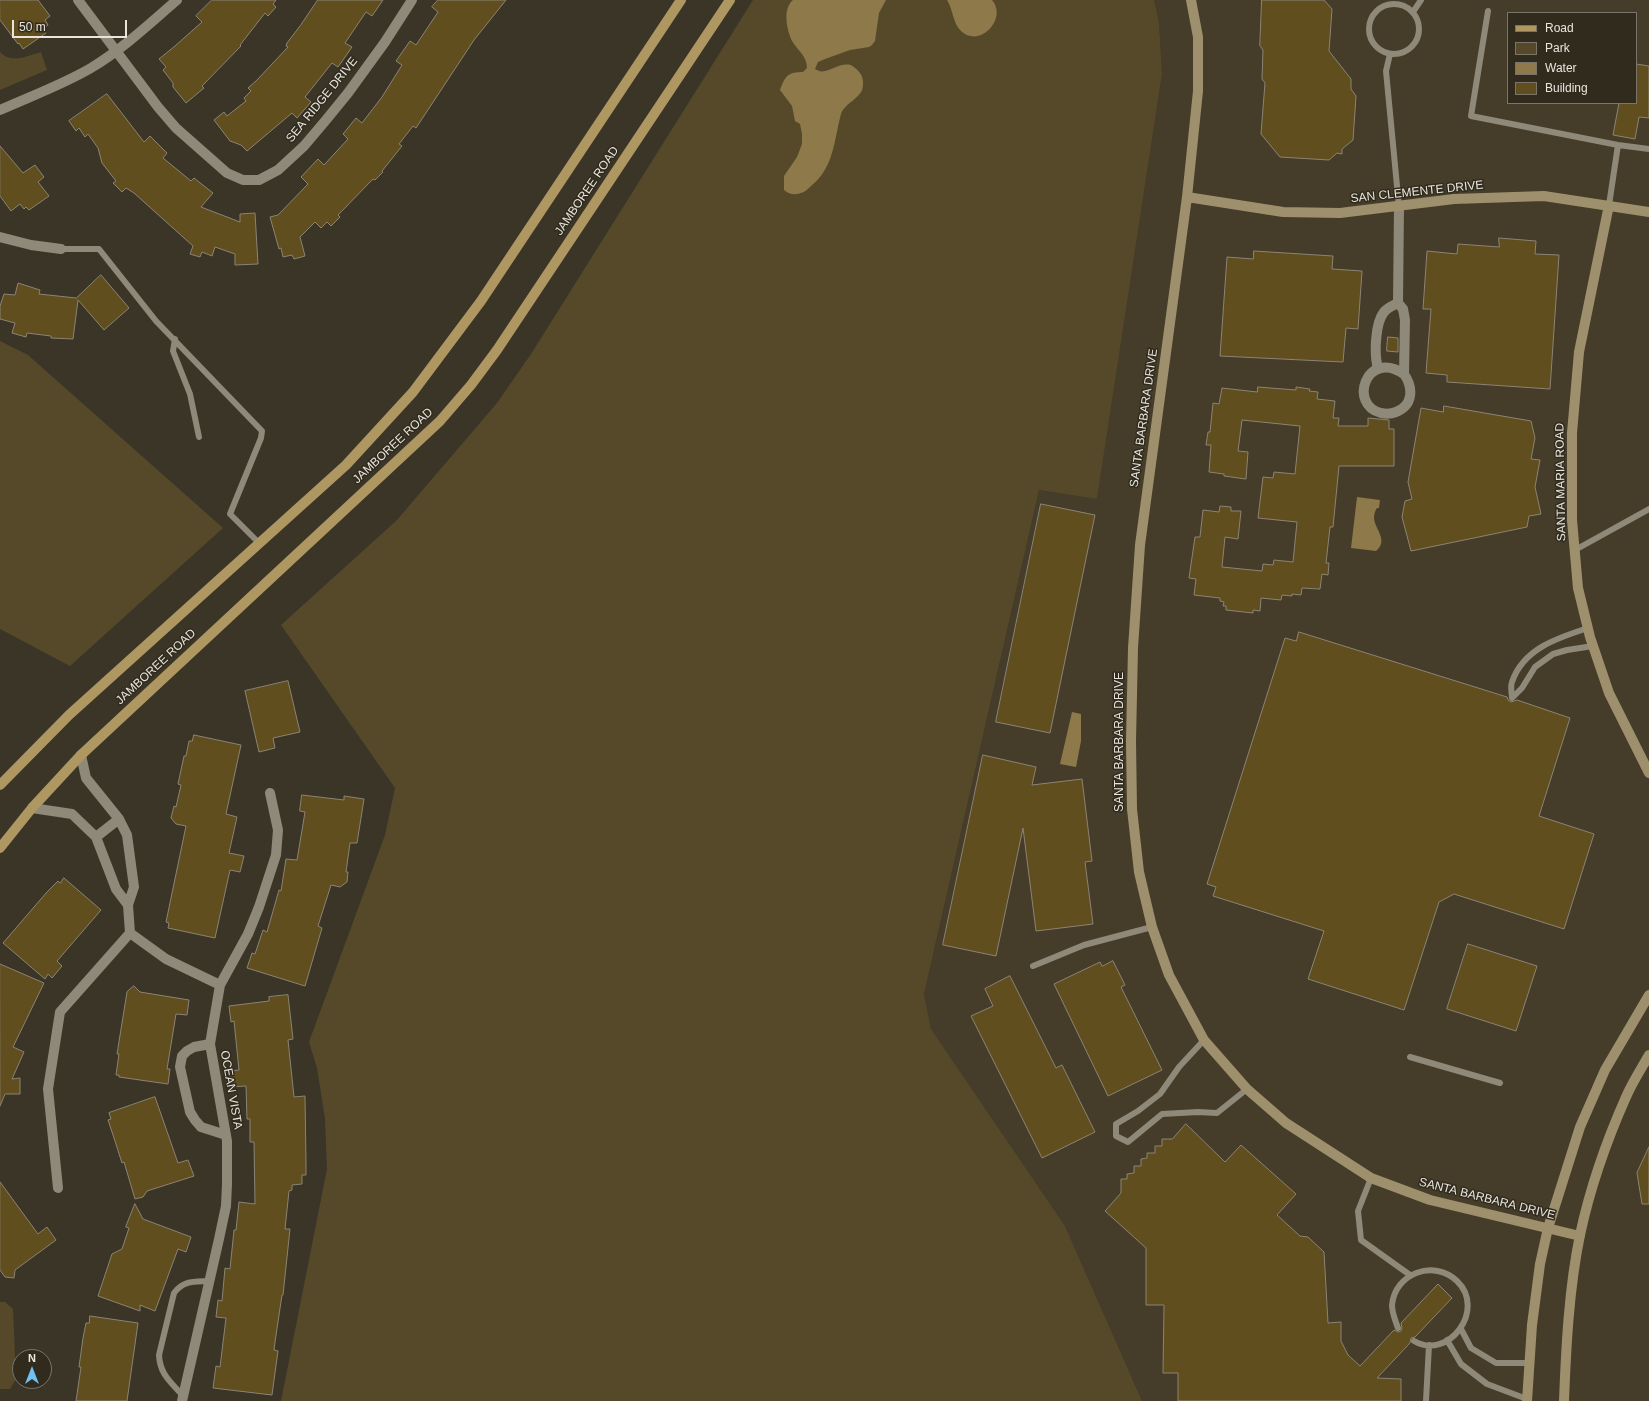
<!DOCTYPE html>
<style>
body{margin:0}
#map{position:relative;width:1649px;height:1401px;overflow:hidden;background:#3b3528;font-family:Arial,sans-serif}
canvas{display:block}
.legend{position:absolute;left:1507px;top:12px;width:130px;height:92px;box-sizing:border-box;background:#312b1e;border:1px solid #7a756a;margin:0;padding:5px 7px;list-style:none;font-size:12px;color:#e8e5dd}
.legend li{display:flex;align-items:center;gap:8px;height:20px}
.legend b{width:20px;border:1px solid #7a756a}
.north{position:absolute;left:12px;top:1349px;width:40px;height:40px;box-sizing:border-box;background:#312b1e;border:1px solid #7a756a;border-radius:50%;rotate:0deg;font-size:11px;font-weight:700;line-height:16px;text-align:center;color:#e8e5dd}
.north::after{content:'';display:block;margin:auto;width:14px;height:18px;background:#70c1f4;clip-path:polygon(50% 0,100% 100%,50% 72%,0 100%)}
.scale{position:absolute;left:12px;top:20px;width:115px;height:18px;box-sizing:border-box;border:2px solid #e8e5dd;border-top:0;padding-left:5px;font-size:12px;line-height:14px;white-space:nowrap;color:#e8e5dd;-webkit-text-stroke:3px #312b1e;paint-order:stroke}
</style>
<div id="map">
<canvas width="1649" height="1401"></canvas>
<ul class="legend">
<li><b style="height:5px;background:#ae9760"></b>Road</li>
<li><b style="height:11px;background:#55492a"></b>Park</li>
<li><b style="height:11px;background:#8d7949"></b>Water</li>
<li><b style="height:11px;background:#614e1e"></b>Building</li>
</ul>
<div class="north">N</div>
<div class="scale">50 m</div>
</div>
<script>
const ctx = document.querySelector('canvas').getContext('2d');
ctx.lineJoin = 'round';
function paint(path, color) {
  ctx.fillStyle = color;
  ctx.fill(path, 'evenodd');
}
function strokePath(path, color, width, dash) {
  ctx.strokeStyle = color;
  ctx.lineWidth = width;
  ctx.lineCap = dash ? 'butt' : 'round';
  ctx.setLineDash(dash || []);
  ctx.stroke(path);
}
function write(font, color, halo, rows, align = 'center') {
  ctx.font = font + ' Arial,sans-serif';
  ctx.lineWidth = 3;
  ctx.setLineDash([]);
  ctx.textBaseline = 'middle';
  ctx.strokeStyle = halo;
  ctx.fillStyle = color;
  for (const [text, x, y, turn = 0] of rows) {
    ctx.save();
    ctx.translate(x, y);
    ctx.rotate((+turn || 0) * Math.PI / 180);
    ctx.textAlign = isNaN(turn) ? turn : align;
    if (halo) ctx.strokeText(text, 0, 0);
    ctx.fillText(text, 0, 0);
    ctx.restore();
  }
}
paint(new Path2D(`
 M1154,0h495v1401h-507l-77,-175 -134,-197 -7,-35 115,-504 58,9 65,-425 -3,-52zM1508,13h128v90h-128z`), '#453d2a');
paint(new Path2D(`
 M753,0h401l5,22 3,52 -65,425 -58,-9 -115,504 7,35 134,197 77,175h-861l46,-232 -2,-50 -8,-51 -8,-26 76,-207 10,-47 -114,-163 116,-105 100,-117 34,-49z
 M0,52c11,12 27,4 41,0l6,18 -47,20z
 M0,341l28,14 195,173 -153,138 -70,-37z
 M0,1302h5l8,7 3,70 -6,10h-10z`), '#55492a');
paint(new Path2D(`
 M793,0h93l-7,13 -4,28 -3,4 -3,2 -19,3 -25,9 -7,3 -3,7c11,8 21,-7 36,-4 8,5 13,11 12,20 0,13 -18,17 -22,29 -7,26 -7,54 -30,72 -3,3 -6,6 -10,7 -6,2 -11,2 -17,-3v-14l13,-19 5,-13v-10l-2,-10 -5,-3 -3,-15 -12,-16c5,-14 8,-18 23,-18l4,-4c0,-12 -9,-17 -15,-27 -5,-11 -10,-32 1,-41z
 M947,0h45c16,18 -12,49 -31,31 -8,-7 -8,-22 -14,-31z
 M1357,497l23,3 -1,8h-2c-2,3 -3,6 -3,10 1,12 15,22 2,33l-25,-3z
 M1072,712l9,2v27l-5,26 -16,-3z`), '#8d7949');
const building = new Path2D(`
 M0,0h38l12,16 -5,4 3,5 -5,4 3,4 -23,16 -4,-6 -1,1 -18,-24z
 M212,0h64l-3,4 3,3 -8,9 -3,-3 -25,32 1,1 -39,40 2,2 -18,15 -13,-16v-4l-10,-13 3,-3 -7,-8 16,-13 27,-24 -6,-6z
 M318,0h65l-11,16 -6,-4 -21,31 7,4 -14,20 -6,-4 -27,34 6,5 -14,16 -5,-5 -45,38 -6,-6 -11,-4 -16,-21 10,-8 3,4 19,-15 -2,-3 7,-7 -3,-3 9,-8 31,-33 -2,-1 1,-3 13,-17z
 M438,0h68l-32,40 -58,88 -3,-2 -14,18 3,2 -20,25 1,1 -8,8 -2,-1 -35,36 2,2 -9,9 -4,-4 -6,6 -6,-6 -15,15 5,19 -11,3 -2,-4 -9,2 -2,-9 -2,1 -9,-32 8,-2 30,-31 -7,-7 17,-18 6,6 24,-26 -5,-5 13,-16 6,5 20,-26 20,-32 -6,-4 14,-20 6,4 22,-33 -6,-5z
 M1262,0h62l8,9 -3,42 22,28v10l5,7 -3,44 -11,9v5l-5,-1 -8,7 -49,-3 -19,-23 4,-51 -3,-4 1,-29 -3,-4z
 M1636,64l13,2v52l-10,-1 -4,22 -22,-4 6,-32h17z
 M107,94l37,48 6,-6 17,17 -4,5 28,23 3,-3 19,15 -12,14 39,15v-8l15,-1 3,51 -23,1v-11l-20,-7 -3,9 -10,-4 -2,5 -10,-3 3,-8 -59,-53 -8,-5 -4,4 -9,-9 3,-2 -14,-18 -4,-15 -10,-14 -3,3 -6,-9 -3,3 -7,-10z
 M0,146l23,27 12,-8 9,12 -6,5 11,14 -20,14 -3,-3 -2,2 -4,-5 -9,7 -11,-15z
 M1499,238l37,3 -1,13 24,1 -9,134 -103,-7v-7l-21,-2 5,-64h-8l4,-58 30,3 1,-10 41,3z
 M1254,251l79,5 -1,13 30,2 -4,58 -12,-1 -3,34 -123,-6 7,-99 26,2z
 M101,275l28,33 -25,22 -26,-30 -5,39 -22,-1v-2l-24,-3 -1,4 -14,-4 3,-10 -15,-4v-13l4,-12 11,1 3,-12 22,7 -1,4 37,4z
 M1388,337l10,1v14l-11,-1z
 M1258,387l38,3v-3l14,2 -1,2 9,1 -1,7 18,2 -2,17h6l-1,8h30v-8l21,2v9h5v37h-55l-6,61h-3l-4,36h3l-1,12 -6,-1 -2,15 -18,-1 -1,7 -9,-1v2l-10,-1 -1,5 -20,-2 -1,13 -7,-1v3l-27,-3v-4h-3l1,-4 -4,-1v-3l-26,-3 2,-16 -7,-1 6,-41h5l3,-27 16,2 1,-6 11,1v4h10l-3,28 -13,-2 -3,30 40,4 1,-7 10,1 1,-5 19,2 4,-40 -39,-4 5,-41 10,1 1,-6 21,2 5,-48 -58,-6 -4,31 10,1 -2,27 -22,-3v-2l-15,-2 2,-27h-5l2,-13h2l3,-29 6,1 3,-16 35,4z
 M1444,406l87,15 4,17 -4,21 9,1 -5,27 6,27 -12,2 -2,11 -116,24 -9,-34 3,-16 7,-2 -4,-17 13,-74 22,4z
 M1041,504l54,11 -45,218 -54,-11z
 M1299,632l208,65 1,3 3,2 6,-2 53,18 -31,98 55,18 -30,95 -110,-35 -15,8 -35,108 -96,-31 16,-48 -111,-35 3,-9 -9,-3 78,-246 11,3z
 M288,681l12,51 -27,6 2,10 -16,4 -14,-61z
 M194,735l47,10 -15,69 11,3 -8,36 15,3 -4,16 -10,-2 -15,68 -47,-10 1,-5 -3,-1 20,-96 -10,-2 -5,-6 3,-12 2,1 5,-22 -3,-1 6,-28h2l3,-15h3z
 M983,755l53,12 -4,18 50,-6 10,82 -7,1 8,62 -57,7 -13,-103 -27,128 -53,-11z
 M302,795l42,5v-4l20,3 -7,44h-7l-4,29h2l-1,10 -7,5 -9,-2 -13,41 4,2 -17,58 -58,-18 5,-15 3,1 8,-24 4,2 12,-42 2,1 5,-32 11,1 8,-48 -5,-1z
 M64,878l37,32 -44,51 5,5 -10,12 -4,-4 -3,5 -42,-36 44,-51 11,-11 2,2z
 M1468,944l69,22 -21,65 -69,-22z
 M1113,961l12,24 -4,2 41,83 -54,26 -54,-112 46,-22 2,4z
 M0,964l44,19 -31,64 11,5 -12,27 8,-1v16h-15l-5,12z
 M1010,976l46,92 6,-3 33,67 -53,26 -71,-142 22,-10 -8,-17z
 M134,986l6,6 49,8 -2,15 -11,-1 -9,55h3l-2,15 -49,-7v-2h-3l3,-21h-2l10,-62z
 M288,995l5,44 -5,1 6,57 11,-1 1,66v13h-4v9l-10,1v5l-3,1 -4,38h5l-7,66h-1l-7,47 -1,8 4,1 -6,44 -59,-7 3,-22 4,1 6,-49 -10,-1 2,-17 4,1 3,-33 5,1 4,-39h2l3,-28 16,2 -1,-62h-4v-23h-3l-1,-33 -16,1 -1,-16 10,-1 -5,-49 -3,1 -2,-16 40,-5v-4z
 M155,1097l23,66 10,-3 6,16 -47,15 -4,6 -8,2 -11,-37 -2,1 -9,-28 -5,-15 3,-1 -2,-6z
 M1186,1124l39,38 16,-17 55,49 -19,21 23,21 8,1 16,15 4,71 13,-1v19l7,14 12,11 34,-36 4,2 3,-1 1,-3 -1,-5 37,-39 14,14 -37,39 -4,1 -1,5 -33,35 24,1v22h-223v-28h-15l1,-68h-18v-57l-41,-37 16,-18v-14h6v-5l7,-1v-7h7v-7l6,-1v-5h8v-7h7v-7h10z
 M1649,1147v57h-7l-5,-31z
 M0,1182l38,52 9,-7 9,13 -41,30 -1,8 -9,-1 -5,-7z
 M135,1204l8,15 48,18 -5,15 -8,-3 -23,62 -15,-6v6l-42,-15 14,-42 10,-5 7,-21 -3,-1z
 M90,1316l48,7 -11,78h-51l5,-34h-2l4,-29 3,-15h3z`);
paint(building, '#614e1e');
strokePath(building, '#8b8475', 1);
strokePath(new Path2D(`
 M1369 29a25 25 0 1 1 50 0a25 25 0 1 1-50 0Z
 M1488,11l-17,105 147,29 31,4
 M1413,12l8,-12
 M1390,54l-4,17 13,136
 M1609,205l9,-60
 M61,249h38l57,72 106,110 -1,7 -31,76 29,29
 M175,339l-2,12 17,43 9,43
 M1575,550l74,-41
 M1588,628c-31,10 -65,21 -76,54 -2,5 0,11 0,16l10,-10 13,-21 18,-13 14,-4 26,-4
 M1033,966l51,-21 68,-18
 M1204,1040l-25,27 -19,27 -22,17 -22,13v12l12,6 34,-28 36,-2 19,1 30,-24
 M1410,1057l90,26
 M1371,1178l-13,33 3,29 49,35
 M1398,1328c-3,-8 -6,-15 -6,-23 3,-32 42,-46 65,-24 30,29 -9,80 -43,60
 M1461,1329l10,19 25,15h33
 M1447,1340l14,24 26,20 40,15
 M183,1396c-12,-14 -23,-21 -24,-41l15,-62c10,-13 20,-11 36,-12
 M1426,1401l3,-56`), '#8f897a', 6);
strokePath(new Path2D(`
 M78,0l80,107 18,21 51,45 16,7h16l19,-10 26,-24 22,-26 22,-27 37,-51 27,-42
 M0,110c31,-14 62,-25 91,-42 32,-19 59,-45 86,-68
 M1399,207l-1,96 5,6 2,11 -1,54c9,13 10,31 -8,38 -5,2 -10,2 -15,1 -33,-8 -15,-64 23,-39
 M0,237l31,8 30,4
 M1378,368c-4,-13 -3,-45 6,-56 4,-5 8,-6 14,-9
 M81,755l5,23 33,41 8,16 7,52 -6,18 2,28 36,26 54,26
 M32,808l40,6 24,23 20,52 12,16
 M96,837l23,-18
 M210,1044l-16,3 -7,4 -5,5 -2,11 10,45 5,8 6,7 25,8
 M58,1188l-10,-99 12,-77 70,-79
 M182,1401l37,-162 7,-33 1,-22v-43l-17,-97 10,-59 28,-51 11,-27 17,-52 2,-25 -8,-37`), '#8f897a', 10);
strokePath(new Path2D(`
 M1191,0l7,37v54l-11,106 -47,348 -7,103 -2,93 1,68 7,63 13,55 17,48 35,65 43,49 39,34 85,55 59,22 150,36
 M1187,197l96,15 57,1 114,-14 90,-3 105,16
 M1609,205l-30,147 -7,81v87l6,68 12,49 19,56 40,80
 M1527,1401l5,-76 8,-61 8,-36 32,-101 25,-57 44,-75
 M1564,1401c2,-53 5,-113 16,-166 10,-47 26,-93 46,-138 6,-14 15,-28 23,-42`), '#9e906d', 10);
strokePath(new Path2D(`
 M0,785l69,-70 277,-250 67,-73 68,-91 200,-301
 M0,848l32,-40 49,-53 359,-334 31,-36 26,-35 233,-350`), '#ae9760', 10);
write('12px', '#e8e5dd', '#312b1e', [
 ["SEA RIDGE DRIVE",322,100,-51],
 ["JAMBOREE ROAD",587,191,-56],
 ["SAN CLEMENTE DRIVE",1417,192,-6],
 ["SANTA BARBARA DRIVE",1144,418,-82],
 ["JAMBOREE ROAD",393,446,-43],
 ["SANTA MARIA ROAD",1561,482,-91],
 ["JAMBOREE ROAD",156,667,-43],
 ["SANTA BARBARA DRIVE",1120,742,-90],
 ["OCEAN VISTA",231,1090,80],
 ["SANTA BARBARA DRIVE",1487,1199,14]
]);
</script>
